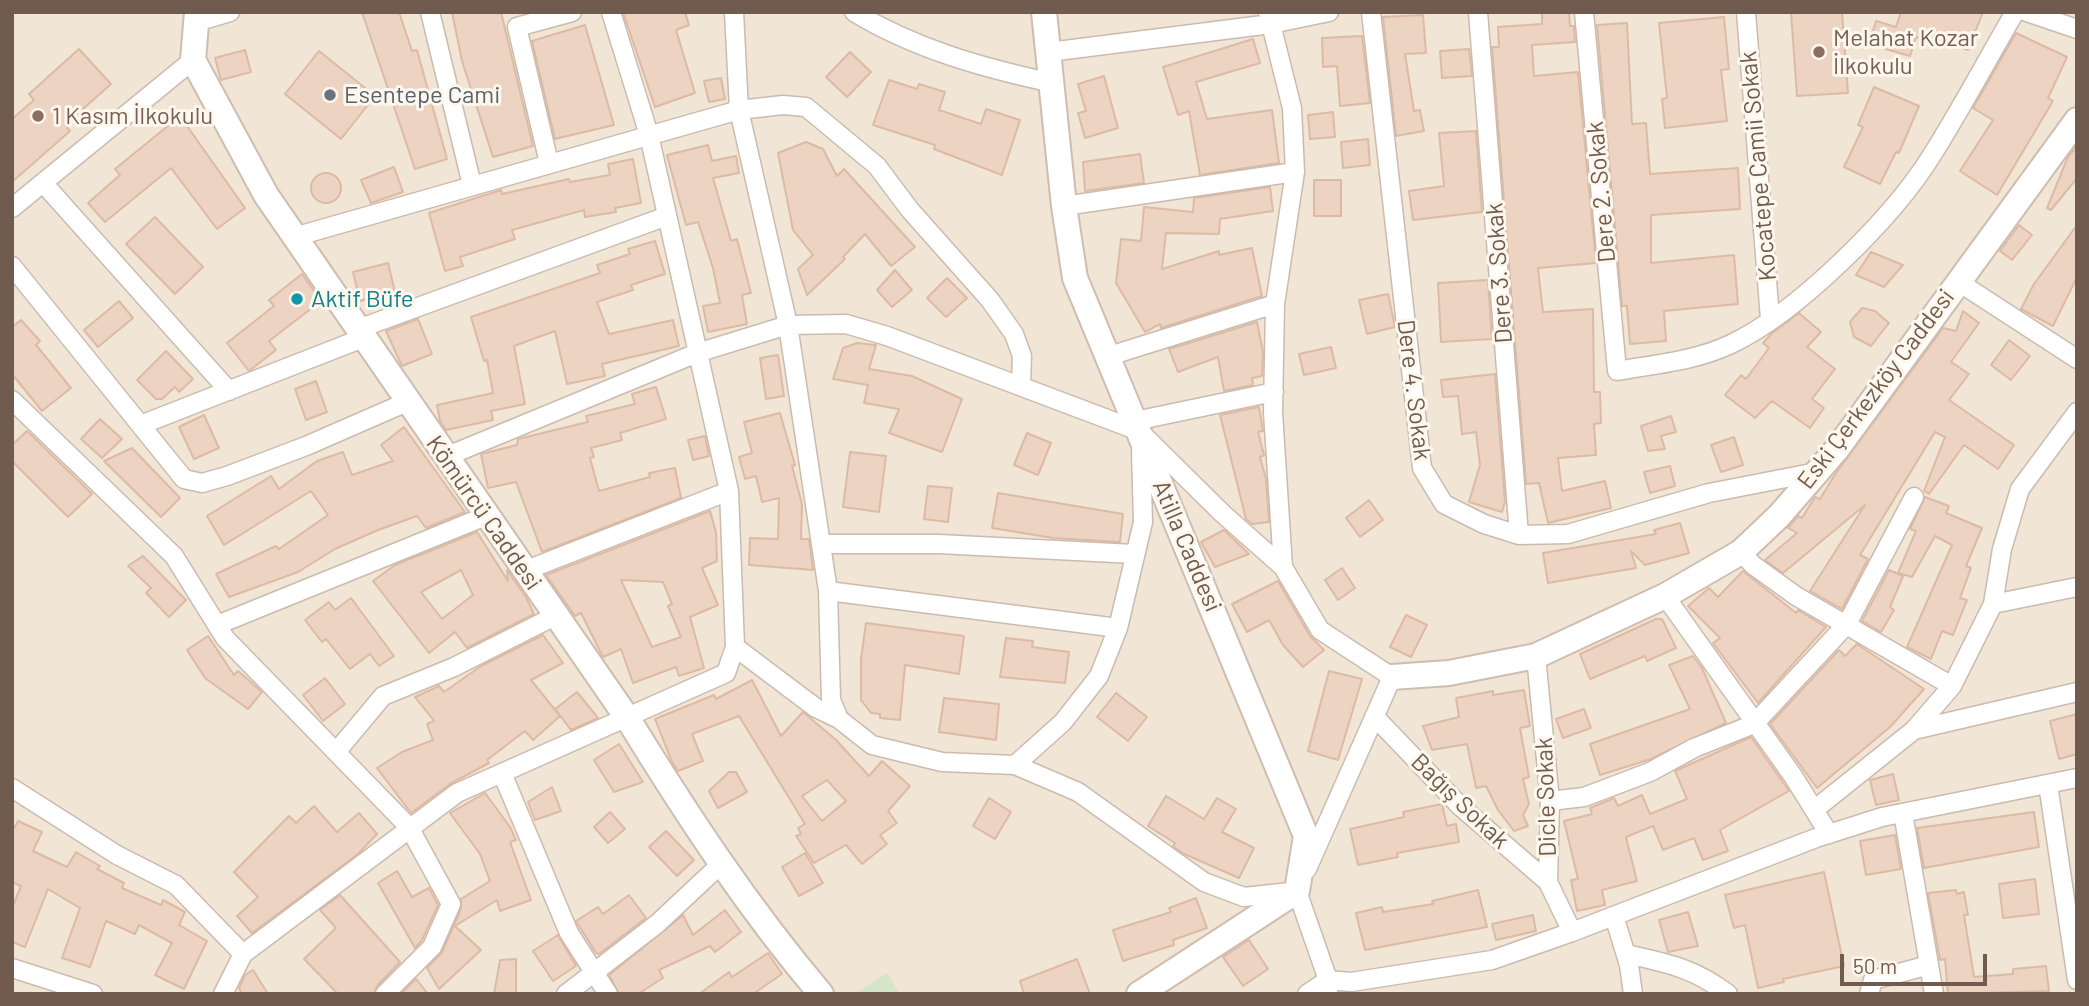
<!DOCTYPE html>
<meta charset="utf-8">
<style>
body{margin:0}
#map{position:relative;width:2089px;height:1006px;overflow:hidden;background:#faf3e7;font-family:Barlow,sans-serif}
canvas{display:block}
.frame{position:absolute;inset:0;border:14px solid #715a4e;pointer-events:none}
.scale{position:absolute;left:1840px;top:954px;width:147px;height:32px;box-sizing:border-box;border:4px solid #715a4e;border-top:0;padding-left:9px;font-size:21px;line-height:24px;white-space:nowrap;color:#715a4e;-webkit-text-stroke:5px #fdf7ed;paint-order:stroke}
</style>
<div id="map">
<canvas width="2089" height="1006"></canvas>
<div class="frame"></div>
<div class="scale">50 m</div>
</div>
<script>
const ctx = document.querySelector('canvas').getContext('2d');
ctx.lineJoin = 'round';
function paint(path, color) {
  ctx.fillStyle = color;
  ctx.fill(path, 'evenodd');
}
function strokePath(path, color, width, dash) {
  ctx.strokeStyle = color;
  ctx.lineWidth = width;
  ctx.lineCap = dash ? 'butt' : 'round';
  ctx.setLineDash(dash || []);
  ctx.stroke(path);
}
function write(font, color, halo, rows, align = 'center') {
  ctx.font = font + ' Barlow,sans-serif';
  ctx.lineWidth = 6;
  ctx.setLineDash([]);
  ctx.textBaseline = 'middle';
  ctx.strokeStyle = halo;
  ctx.fillStyle = color;
  for (const [text, x, y, turn = 0] of rows) {
    ctx.save();
    ctx.translate(x, y);
    ctx.rotate((+turn || 0) * Math.PI / 180);
    ctx.textAlign = isNaN(turn) ? turn : align;
    if (halo) ctx.strokeText(text, 0, 0);
    ctx.fillText(text, 0, 0);
    ctx.restore();
  }
}
paint(new Path2D(`
 M12,12h2065v982h-2065z`), '#f1e5d6');
paint(new Path2D(`
 M887,973l13,21h-45z`), '#d4e6c7');
const building = new Path2D(`
 M362,12h37l13,39 5,-1 30,109 -32,10z
 M452,12h49l32,134 -40,11 -31,-96z
 M623,12h62l4,13 -13,5 19,63 -40,14z
 M1542,12h27l1,14h4l1,16 -43,3 2,31 44,-4 18,191 -58,5 5,44 50,-3 1,83h6l1,31 -7,1 2,31 -38,3 4,33 43,-10 6,27 -63,15 -9,-40 -13,1 -34,-437h7l-1,-20 44,-3z
 M1791,12h51l6,81 -51,3z
 M1901,12h82l-15,38 -22,-9 -2,6 -28,-10 -6,19 -41,-12 7,-23 20,6z
 M1423,15l3,38 -21,1 9,57 6,-1 4,21 -28,5 -13,-119z
 M1724,17l5,52 -8,1 6,51 -62,7 -3,-29 5,-1 -8,-75z
 M1627,23l5,101 14,-1 4,51 88,-6 2,41 -89,6v48l83,-8 4,49 -74,7 2,30 -36,3 -3,-38h-5l-25,-281z
 M585,25l29,100 -59,14 -23,-98z
 M2016,33l51,24 -19,41 5,3 -56,94 -37,-24 33,-51 -20,-12z
 M1362,36l8,67 -30,3 -3,-40 -14,1 -1,-29z
 M1253,39l7,24 -64,19 11,37 65,-9 7,53 -79,12 -11,-64 -11,4 -15,-48z
 M79,49l32,35 -46,41 5,6 -58,51v-63l22,-19 -5,-6z
 M1469,49l3,27 -30,2 -2,-27z
 M245,50l6,22 -30,8 -6,-22z
 M319,51l56,45 -34,43 -56,-45z
 M850,52l21,20 -24,25 -21,-20z
 M1104,76l14,52 -33,10 -7,-25 8,-2 -8,-27z
 M721,78l4,21 -16,3 -5,-21z
 M889,80l28,9 2,-5 26,8 -6,18 42,14 5,-15 34,11 -18,55 -68,-26 1,-4 -62,-20z
 M1874,87l45,19 -20,47 -3,-1 -16,32 -36,-17 19,-40 -5,-2z
 M1333,112l2,25 -25,2 -2,-24z
 M180,116l65,92 -28,21 -46,-61 -66,54 -17,-19 32,-28 -5,-6z
 M1476,131l6,81 -69,8 -4,-29 35,-5 -5,-53z
 M1368,139l2,26 -27,3 -2,-26z
 M806,142l17,7 14,27 7,-7 71,78 -24,19 -26,-32 -22,23 2,2 -38,36 -9,-26 15,-14 -20,-25 -15,-77z
 M708,145l4,16 24,-5 3,17 -26,5 18,63 6,-2 14,54 -9,2 5,29 -39,8 -5,-26 17,-3 -7,-35 -15,-46 -12,3 -19,-70z
 M2077,146v32l-26,32 -4,-2 21,-51z
 M1140,154l4,29 -59,8 -2,-29z
 M633,159l8,44 -26,5 1,4 -31,5 -1,-7 -72,20 3,9 -55,18 3,9 -18,5 -16,-58 72,-23 1,4 67,-15 1,3 40,-7 -2,-11z
 M394,167l9,25 -32,11 -10,-23z
 M311 188a15 15 0 1 1 30 0a15 15 0 1 1-30 0Z
 M1314,180h27v36h-27z
 M1270,187l3,24 -53,8 -1,15 -53,-1 -4,36 57,-18v4l33,-7 10,48 -101,32 -1,-4 -15,8 -29,-49 5,-44 20,2 3,-34 49,5 1,-14z
 M155,217l48,50 -28,27 -49,-50z
 M2019,225l13,10 -20,25 -12,-9z
 M2077,225v52l-24,49 -32,-17 13,-25z
 M655,241l10,33 -34,11 2,5 -36,12 12,32 64,-14 6,26 -77,18 3,12 -38,8 -12,-53 -41,15 11,58 -34,7 2,9 -47,10 -6,-9 -3,-16 56,-12 -6,-33 -3,1 -13,-44 129,-44 -3,-8 33,-11 -2,-5z
 M1871,252l32,13 -19,22 -28,-12z
 M388,263l7,29 -35,9 -7,-29z
 M895,270l17,20 -20,17 -15,-17z
 M302,274l19,27 -52,40 7,9 -27,21 -22,-28 47,-37 -5,-6z
 M947,278l20,20 -21,19 -19,-19z
 M1488,280l4,59 -51,3 -3,-59z
 M1388,294l7,33 -28,7 -8,-34z
 M119,301l14,17 -35,29 -14,-17z
 M1862,308l13,3 14,12 -18,23 -17,-9 -4,-15z
 M1963,311l16,12 -28,39 18,12 -20,26 65,45 -16,24 -34,-24 -35,49 -5,-3 21,-54 -10,-5 -75,123 8,4 -26,50 -32,-18 55,-86 -82,68 -18,-13 32,-27 -9,-5 10,-12 4,2 13,-21 5,2 16,-26 107,-145 13,3z
 M1799,313l22,19 -14,15 28,22 -23,30 12,9 -14,20 -38,-27 -17,17 -30,-23 16,-20 5,4 23,-31 -6,-5 9,-10z
 M418,319l14,35 -30,12 -16,-35z
 M21,320l19,21 -4,4 35,43 -29,23 -30,-37v-47z
 M1257,322l6,30 -1,24 -10,2 1,7 -29,6 -6,-34 -40,15 -9,-23z
 M2009,340l21,16 -19,24 -20,-15z
 M857,343l19,2 -7,24 43,7 50,23 -20,53 -53,-19 10,-24 -35,-6 4,-18 -35,-6 10,-31z
 M1331,347l5,21 -32,7 -5,-21z
 M166,351l27,28 -14,13 -4,-5 -13,12h-6l-19,-19z
 M778,355l6,41 -18,3 -6,-41z
 M1495,374l10,128 -3,10 -33,-10 11,-37 -4,-33 -14,2 -4,-38 -15,1 -2,-17z
 M316,381l11,31 -21,8 -11,-31z
 M656,387l10,32 -46,14 2,7 -31,8 3,9 -4,1 9,33 51,-14 -1,-4 26,-5 6,30 -139,54 -26,-70 -28,6 -7,-34 36,-9 1,-6 70,-17 -2,-6 49,-12 -3,-10z
 M1259,407l4,24 -5,1 6,23 -4,2 6,22 3,43 -17,2 -6,-5 -26,-104z
 M780,413l15,52 -3,1 10,38 -1,35h8l4,31 -64,-5 1,-27 28,1 1,-41 -17,4 -6,-26 -11,3 -6,-22 13,-4 -8,-31z
 M204,415l15,33 -25,11 -15,-32z
 M1671,416l5,16 -15,4 4,13 -17,2 -7,-25z
 M100,419l22,20 -20,19 -21,-19z
 M404,427l61,85 -39,16 -9,-12 -39,14 -43,19 -37,23 -69,25 -13,-23 60,-28 3,3 49,-34 -17,-24 -87,54 -17,-29 64,-40 8,13 38,-28 26,-9 9,23 41,-14 -12,-16z
 M27,431l65,63 -24,23 -56,-56v-16z
 M1027,433l24,10 -13,32 -24,-10z
 M705,436l4,20 -16,4 -5,-20z
 M1734,437l9,28 -22,7 -10,-27z
 M132,448l48,50 -19,19 -57,-56z
 M850,452l36,4 -7,56 -36,-5z
 M1670,466l5,20 -25,7 -6,-21z
 M928,486l24,2 -4,34 -24,-3z
 M998,493l125,21 -3,28 -67,-4 -61,-10z
 M1925,497l24,9 -3,7 36,15 -16,38 5,2 -11,30 7,2 -14,35 -11,-4 -11,28 -24,-12 45,-102 -17,-9 -23,41 -14,-4 18,-42 -6,-2z
 M1369,500l14,20 -23,17 -14,-19z
 M710,511l6,21 1,29 -15,7 16,37 -28,12 14,51 -25,8 -3,-9 -43,16 -12,-34 -18,8 -22,-44 -6,3 -29,-41zM621,580l42,2 9,22 -4,2 13,31 -29,10z
 M1680,523l9,30 -44,12 -14,-14 5,17 -88,15 -5,-30 113,-19 -2,-4z
 M1224,530l25,24 -34,13 -14,-25z
 M477,532l31,49 -1,-11 19,27 8,17 -67,34 -12,-16 -26,21 -56,-72 22,-16zM461,570l12,25 -31,24 -21,-27z
 M143,556l43,44 -17,17 -23,-24 5,-5 -23,-22z
 M1342,568l13,20 -17,12 -13,-20z
 M1889,570l14,6 -13,31 4,3 -13,22 -19,-11z
 M1743,571l53,42 2,-3 28,17 -68,76 -45,-60 7,-5 -32,-32 21,-18 9,9z
 M1278,581l32,55 14,14 -21,17 -20,-22 -14,-25 -22,12 -15,-28z
 M351,598l43,58 -15,10 -9,-12 -20,15 -24,-30 -4,3 -17,-22 24,-18 6,8z
 M1406,615l21,10 -16,32 -21,-10z
 M1656,619h6l14,29 -29,13 -2,-5 -55,23 -10,-25z
 M866,623l98,13 -5,38 -54,-9 -5,55 -20,-2v-4l-9,-1 -10,-13v-41z
 M543,635l20,28 -32,17 29,36 -27,24 -8,-9 -38,29 2,3 -39,21 -39,29 -34,-45 25,-16 31,-12 -6,-16 7,-3 -19,-24 24,-11 5,6 37,-26z
 M208,636l26,39 4,-4 24,21 -14,17 -43,-31 -18,-28z
 M1006,638l27,3 -1,6 37,5 -4,31 -65,-6z
 M1857,644l67,45 -34,38 -73,61 -47,-64 69,-74 6,6z
 M1693,656l9,12 24,55 -75,36 -51,16 -10,-31 100,-35 -21,-44z
 M1329,671l33,8 -24,81 -30,-9z
 M325,678l20,26 -22,17 -20,-26z
 M752,680l29,56 22,-24 33,28 33,36 13,-15 28,25 -22,25 9,12 -17,12 7,9 -25,20 -16,-19 -32,18 -18,-27 5,-2 -3,-6 7,-4 -66,-108 -47,18 11,27 -25,10 -6,-9 -17,-43 59,-24 2,4zM827,780l19,21 -24,20 -20,-25z
 M1524,690l6,36 -10,2 9,49 -6,2 6,25 -6,11 5,11 -14,5 -16,-21 -12,-24 -10,2 -9,-44 -35,6 -9,-24 36,-9 -3,-19 37,-7v4z
 M577,692l21,26 -27,12 -16,-21z
 M1116,693l31,24 -19,24 -31,-24z
 M944,698l55,6 -3,36 -57,-8z
 M1584,709l7,19 -28,10 -7,-19z
 M2077,714v40l-18,5 -9,-38z
 M1751,737l38,54 -69,39 8,21 -25,9 -9,-22 -31,12 -10,-24 -27,11 11,44 -35,9 3,15 -28,6 -6,-31 7,-1 -14,-58 28,-7 -2,-6 24,-10 4,8 24,-11 8,19 37,-15 -12,-28z
 M619,744l24,38 -29,10 -20,-32z
 M729,772h7l11,20 -29,16 -9,-17z
 M1893,774l6,26 -23,5 -6,-25z
 M552,787l9,24 -26,9 -7,-18z
 M485,793l25,34 6,13 -6,2 21,58 -31,11 -3,-11 -42,26 26,24 -42,39 -12,-21 15,-16 19,-43v-10l29,-18 -10,-27 -30,-41z
 M1166,796l38,23 13,-21 19,11 -14,23 32,16 -15,30 -57,-25 -9,-7 2,-3 -27,-17z
 M989,798l22,14 -16,27 -22,-13z
 M1442,804l5,22 9,-2 3,18 -62,11 1,4 -40,8 -8,-36 54,-12 -1,-5z
 M314,806l23,26 22,-19 18,21 -19,20 -106,79 -15,-17 21,-19 -24,-25 55,-56 7,7z
 M610,812l15,17 -17,14 -14,-16z
 M2034,812l5,35 -115,21 -7,-40z
 M18,821l24,11 -9,19 34,16 9,-15 24,14 -3,3 27,14 -2,5 39,17 2,-5 22,12 -6,13 28,16 -23,48 -29,-14 17,-32 -33,-18 -4,9 -29,-13 -16,46 -28,-9 18,-50 -32,-19 -23,58 -13,-5v-34l9,-22 -9,-4v-50z
 M666,831l28,29 -17,16 -28,-29z
 M1895,835l6,34 -35,6 -6,-34z
 M805,853l18,30 -24,13 -17,-29z
 M397,871l15,26 17,-9 9,17 -16,35 -7,8 -37,-65z
 M1824,872l20,94 -61,13 1,3 -26,6 -13,-63 -11,3 -9,-33z
 M2035,879l4,35 -36,4 -4,-34z
 M1478,890l9,37 -122,23 -9,-37 26,-6 1,5 50,-8 -1,-3z
 M1956,890l1,4 7,-2 4,23h-4l10,62 39,-3v-5l33,-3 3,25 -101,3 -3,-35 -5,1 -12,-67z
 M340,895l60,67 -23,24 -3,8h-36l-34,-35 32,-31 -16,-18z
 M629,895l17,23 -47,36 -3,-1 -20,-32 22,-14 5,7z
 M1196,898l11,30 -34,12 1,5 -51,16 -10,-31 58,-18 -2,-4z
 M725,910l16,22 -26,20 -5,-6 -51,24 4,8 -25,16h-19l-10,-19 74,-60 10,20z
 M1688,912l10,34 -30,6 -9,-32z
 M1533,915l3,16 -40,9 -4,-16z
 M558,935l18,31 -23,15 -20,-30z
 M1249,940l19,29 -25,17 -20,-29z
 M768,953l14,21 -29,20h-54l30,-22 3,5z
 M516,959v35h-22l6,-34z
 M1077,959l13,35h-66l-4,-13z
 M253,970l15,24h-26l-3,-6 6,-13z
 M416,979l12,15h-27z`);
paint(building, '#ecd3c2');
strokePath(building, '#ddbaa4', 2);
const street = new Path2D(`
 M430,12l42,173
 M734,12l5,98 49,215 40,266 3,109 8,19
 M854,12c61,37 129,56 199,71
 M1268,12l24,96 3,64 -20,132 -2,108 10,155 37,63 72,47 -85,192
 M1371,12l51,456 22,36 40,20 35,11 49,-1 141,-41 108,-21
 M1478,12l41,523
 M1584,12l33,359c38,-7 79,-10 114,-27 66,-31 162,-126 201,-189 29,-46 55,-95 83,-143
 M1746,12l24,307
 M2027,12l50,17
 M196,22l34,-10
 M1049,52l222,-28 58,-12
 M549,163l-32,-136 55,-15
 M44,184l185,207
 M1064,206l231,-34
 M12,208l181,-148
 M294,237l445,-127 44,-5 23,2 71,59 33,44 80,90 24,34 8,22 -1,30
 M12,266l172,213 18,4 25,-7 79,-30 101,-44
 M1957,281l120,78
 M358,329l309,-113
 M1106,357l169,-53
 M12,400l162,156 51,82 184,189 42,77 -19,43 -47,47
 M1135,421l139,-29
 M143,424l220,-86
 M445,457l252,-104 91,-28 58,-1 41,12 252,95 84,83 60,53
 M821,544h118l195,10
 M1741,552l12,13 43,31 156,90
 M524,571l205,-80
 M828,591l290,37
 M1665,596l128,180 36,58
 M1993,604l84,-17
 M217,625l269,-109
 M735,647l81,61 23,11 33,26 70,17 73,3 63,27 126,90 40,15 46,-5
 M1536,656l14,145 -2,81 24,50
 M1375,717l86,90 87,75
 M1914,730l163,-38
 M337,751l46,-55 71,-29 101,-51
 M1015,765l48,-43 36,-46 19,-48 25,-106 -2,-70
 M502,773l67,160 39,61
 M2048,784l29,196
 M12,788l105,67 59,30 67,69
 M1550,801l34,-4 66,-25 44,-24 60,-24 93,-100 67,-127
 M1814,810l100,-80 38,-44 41,-82 9,-55 18,-60 57,-77
 M1903,813l31,181
 M1297,891l31,89 23,2 141,-22 80,-28 244,-94 66,-21 195,-39
 M1614,916l15,49 4,29
 M1626,954c41,9 68,14 102,40
 M12,968l81,26
 M223,994l20,-40 214,-161 269,-120 9,-26 -6,-156 -80,-356 -38,-123
 M566,994l92,-71 63,-59
 M1307,994l21,-14v14
 M1869,994l4,-14 56,-15`);
const secondary = new Path2D(`
 M197,12l-4,48 73,135 362,524c59,96 120,189 193,275
 M1044,12l20,194 11,72 231,558 -9,55 -158,103
 M1392,677l57,-4 87,-17 129,-60 76,-44 38,-36 58,-67 240,-329`);
strokePath(street, '#cbbbae', 21);
strokePath(secondary, '#cfbdaf', 28);
strokePath(street, '#fff', 18);
strokePath(secondary, '#fff', 24);
for (const [x, y, r, color] of [
 [1819,52,7,"#8d6e63"],
 [330,95,7,"#6b7280"],
 [38,116,7,"#8d6e63"],
 [297,299,7,"#0f9aa8"]
]) {
  const dot = new Path2D();
  dot.arc(x, y, r, 0, 2 * Math.PI);
  ctx.fillStyle = color;
  ctx.fill(dot);
  strokePath(dot, '#fdf7ed', 2.5);
}
write('24px', '#785e54', '#fdf7ed', [
 ["Melahat Kozar",1833,38],
 ["İlkokulu",1833,66],
 ["1 Kasım İlkokulu",52,116]
], 'left');
write('24px', '#5b616d', '#fdf7ed', [
 ["Esentepe Cami",344,95]
], 'left');
write('24px', '#715a4e', '#fdf7ed', [
 ["Kocatepe Camii Sokak",1758,166,-95],
 ["Dere 2. Sokak",1601,192,-95],
 ["Dere 3. Sokak",1499,273,-94],
 ["Eski Çerkezköy Caddesi",1876,389,-53],
 ["Dere 4. Sokak",1414,390,83],
 ["Kömürcü Caddesi",484,513,55],
 ["Atilla Caddesi",1187,546,67],
 ["Dicle Sokak",1546,797,-92],
 ["Bağış Sokak",1460,801,44]
]);
write('24px', '#0d838f', '#fdf7ed', [
 ["Aktif Büfe",311,299]
], 'left');
</script>
